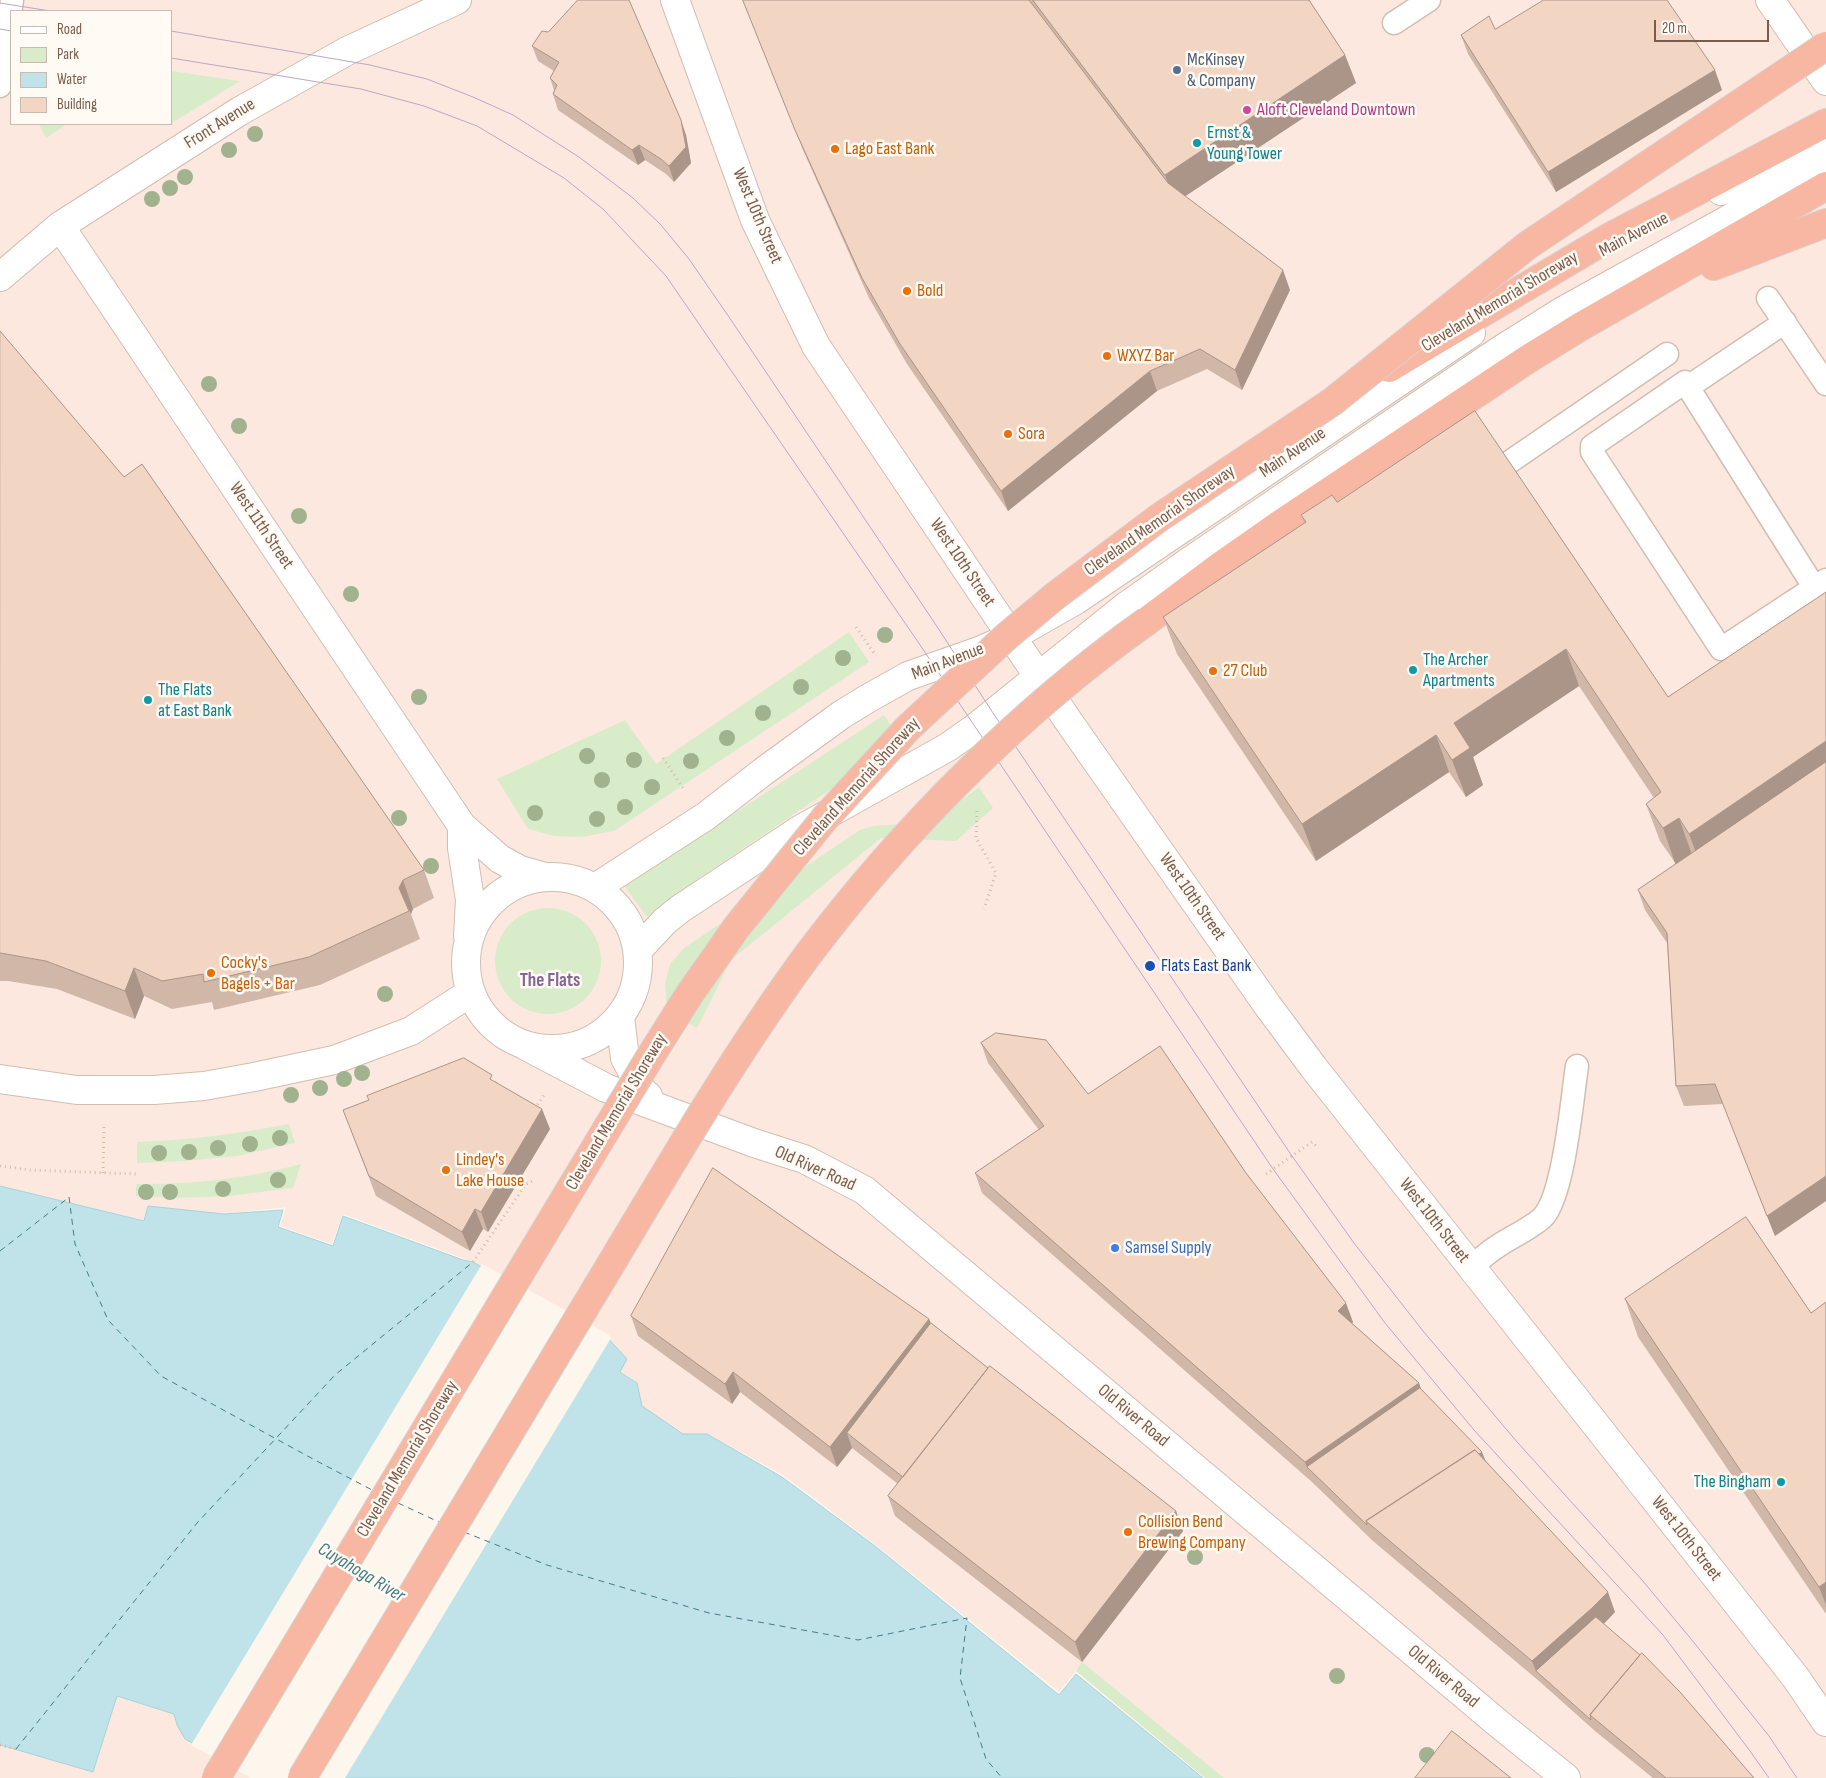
<!DOCTYPE html>
<style>
body{margin:0}
#map{position:relative;width:1826px;height:1778px;overflow:hidden;background:#fdf6ec;font-family:"Sofia Sans Condensed",sans-serif}
canvas{display:block}
.legend{position:absolute;left:10px;top:10px;width:162px;height:115px;box-sizing:border-box;background:#fffaf3;border:1px solid #cabbb1;margin:0;padding:6px 9px;list-style:none;font-size:15px;color:#7a5c4d}
.legend li{display:flex;align-items:center;gap:10px;height:25px}
.legend b{width:25px;border:1px solid #cabbb1}
.scale{position:absolute;left:1654px;top:20px;width:115px;height:22px;box-sizing:border-box;border:2px solid #7a5c4d;border-top:0;padding-left:6px;font-size:15px;line-height:18px;white-space:nowrap;color:#7a5c4d;-webkit-text-stroke:4px #fffaf3;paint-order:stroke}
</style>
<div id="map">
<canvas width="1826" height="1778"></canvas>
<ul class="legend">
<li><b style="height:6px;background:#fff"></b>Road</li>
<li><b style="height:14px;background:#d8ecc9"></b>Park</li>
<li><b style="height:14px;background:#bfe3e8"></b>Water</li>
<li><b style="height:14px;background:#f3d5c3"></b>Building</li>
</ul>
<div class="scale">20 m</div>
</div>
<script>
const ctx = document.querySelector('canvas').getContext('2d');
ctx.lineJoin = 'round';
function paint(path, color) {
  ctx.fillStyle = color;
  ctx.fill(path, 'evenodd');
}
function strokePath(path, color, width, dash) {
  ctx.strokeStyle = color;
  ctx.lineWidth = width;
  ctx.lineCap = dash ? 'butt' : 'round';
  ctx.setLineDash(dash || []);
  ctx.stroke(path);
}
function write(font, color, halo, rows, align = 'center') {
  ctx.font = font + ' "Sofia Sans Condensed",sans-serif';
  ctx.lineWidth = 5;
  ctx.setLineDash([]);
  ctx.textBaseline = 'middle';
  ctx.strokeStyle = halo;
  ctx.fillStyle = color;
  for (const [text, x, y, turn = 0] of rows) {
    ctx.save();
    ctx.translate(x, y);
    ctx.rotate((+turn || 0) * Math.PI / 180);
    ctx.textAlign = isNaN(turn) ? turn : align;
    if (halo) ctx.strokeText(text, 0, 0);
    ctx.fillText(text, 0, 0);
    ctx.restore();
  }
}
paint(new Path2D(`
 M0,0h1826v1778h-621l-129,-107 -17,21 -183,-147 -93,-70 -74,-40 -26,-1 -42,-28 -4,-23 -164,-121 -130,-48 -11,30 -52,-18 6,-19 -62,7 -75,-8 -5,15 -144,-35zM11,11h160v113h-160z
 M117,1696l57,18 3,11 79,53h-256v-32l93,26z`), '#fde8e0');
paint(new Path2D(`
 M171,71l69,10 -68,42z
 M39,124h28l-21,14z
 M849,632l20,30 -255,169 -32,6 -28,-1 -26,-7 -31,-50 128,-59 31,44z
 M884,715l17,27 -199,134 -55,41 -27,-37 63,-33z
 M979,787l14,21 -37,33 -75,-3 -150,122 -34,68 -30,-17 -2,-28 5,-19 14,-16 176,-118 13,-4 57,-4 11,-6z
 M495 961a53 53 0 1 1 106 0a53 53 0 1 1-106 0Z
 M289,1124l6,19 -57,13 -53,5 -48,2v-21c52,-2 101,-8 152,-18z
 M301,1164l-8,24 -64,8 -54,2 -39,-2v-12c60,0 107,-5 165,-20z
 M1082,1662l142,116h-19l-129,-107z`), '#d8ecc9');
const water = new Path2D(`
 M0,1186l144,35 4,-15 76,8 59,-4 -5,17 55,19 10,-30 120,44 10,2 133,74 21,23 -7,13 17,11 5,23 41,28h24l75,43 93,69 184,149 17,-21 127,104h-947l-71,-39 -8,-14 -3,-11 -57,-18 -24,76 -93,-27z`);
paint(water, '#bfe3e8');
strokePath(water, '#a5d3da', 1);
paint(new Path2D(`
 M482,1264l126,70 3,4 -266,440h-94l-60,-33z`), '#fdf6ec');
strokePath(new Path2D(`
 M69,1197l6,47 33,76 53,56 152,83 61,32
 M0,1251l68,-53
 M398,1503l41,19
 M464,1532l83,33 162,48 149,27 109,-22 -7,60 26,81 16,19
 M16,1749l181,-226 138,-148 138,-113`), '#437c86', 1, [6, 5]);
const service = new Path2D(`
 M1394,23l35,-23
 M0,86l12,-86
 M1768,298l58,86
 M1785,322l-97,65 126,200
 M1685,382l-93,64v6l129,197 105,-69
 M1511,461l156,-107
 M1471,1267c9,-7 17,-15 27,-21 13,-9 34,-18 45,-29 21,-22 29,-118 34,-151`);
const minor = new Path2D(`
 M675,0l80,220 61,126 253,376 199,284 46,62 482,610 30,44
 M1721,191l56,-25 49,-19
 M60,226l402,600 38,33 20,11 25,7
 M0,277l60,-51 180,-115 107,-60 110,-51
 M462,826v22l8,52 -2,36
 M466 963a86 86 0 1 1 172 0a86 86 0 1 1-172 0Z
 M595,888l111,-72 58,-45 77,-56 26,-16 41,-23 71,-25 32,-14 65,-37 395,-267
 M638,950l27,-29 15,-12 121,-80 147,-82 27,-19 150,-121 65,-46 309,-210 62,-39 170,-94 88,-56
 M620,1017l5,41 18,34 5,4
 M526,1046l80,42 148,55 50,16 60,31 635,534 67,54
 M0,1079l77,11h77l50,-4 50,-9 80,-17 77,-29 59,-38`);
const tertiary = new Path2D(`
 M1770,0l56,81`);
const motorway = new Path2D(`
 M1714,266l112,-43
 M1389,368l219,-130 218,-115
 M1147,621l72,-54 60,-42 249,-166 52,-32 246,-141`);
strokePath(service, '#d1beb0', 25);
strokePath(minor, '#d1beb0', 30);
strokePath(tertiary, '#d1beb0', 30);
strokePath(motorway, '#dad1cd', 30);
strokePath(new Path2D(`
 M856,627l20,29
 M663,758l22,33
 M977,811l-1,27 20,35 -12,36
 M535,1109l10,-16
 M0,1166l30,4 107,4
 M103,1173l1,-49
 M1266,1174l46,-32 6,6
 M473,1262l53,-78 9,-4
 M0,1745l16,4`), '#d9b8a5', 3, [1, 4]);
strokePath(service, '#fff', 22);
strokePath(minor, '#fff', 28);
strokePath(tertiary, '#fff', 28);
strokePath(motorway, '#f7b7a3', 28);
strokePath(new Path2D(`
 M0,3l50,8
 M0,29l11,2
 M171,31l199,34 57,14 46,18 40,18 66,42 54,41 28,27 28,34 40,58 207,308 57,88 299,443 62,87 69,88 95,112 124,137 49,59 78,97 28,42
 M171,58l190,31 63,17 53,20 87,52 39,31 63,67 250,363 357,530 112,154 89,107 189,205 87,116 19,27`), '#b9a8c9', 1);
const motorwayBridge = new Path2D(`
 M216,1778l434,-721 39,-62 47,-67 89,-110 83,-90 99,-92 48,-40 105,-79 172,-115 196,-157 298,-199
 M302,1778c93,-155 187,-311 280,-466 73,-120 142,-243 225,-356 94,-125 212,-244 340,-335`);
strokePath(motorwayBridge, '#dad1cd', 30, []);
strokePath(motorwayBridge, '#f7b7a3', 28);
ctx.fillStyle = '#a0b28e';
for (const [x, y] of [
 [255,134],
 [229,150],
 [185,177],
 [170,188],
 [152,199],
 [209,384],
 [239,426],
 [299,516],
 [351,594],
 [885,635],
 [843,658],
 [801,687],
 [419,697],
 [763,713],
 [727,738],
 [587,756],
 [634,760],
 [691,761],
 [602,780],
 [652,787],
 [625,807],
 [535,813],
 [399,818],
 [597,819],
 [431,866],
 [385,994],
 [362,1073],
 [344,1079],
 [320,1088],
 [291,1095],
 [280,1138],
 [250,1144],
 [218,1148],
 [189,1152],
 [159,1153],
 [278,1180],
 [223,1189],
 [146,1192],
 [170,1192],
 [1195,1557],
 [1337,1676],
 [1427,1755]
]) {
  ctx.beginPath();
  ctx.arc(x, y, 8, 0, 2 * Math.PI);
  ctx.fill();
}
paint(new Path2D(`
 M743,0h566l36,55 11,28 -171,113 105,94 -48,100 -35,-21 -50,22 -149,120 -101,-147 -38,-66 -66,-148z
 M1495,29l227,61 -166,102 -88,-138 -7,-19z
 M532,46l154,89 5,28 -17,19 -8,-8 -21,-14 -7,5 -80,-55 -5,-16 1,-4 -4,-12 4,-7 -16,-10z
 M0,331l424,539 10,28 -21,11 -2,5 9,25 -100,46 -106,25 -2,-8 -40,7 -28,-13 -9,23 -78,-30 -49,-8h-8z
 M1337,502l331,195 107,539 -52,-132 -39,2 -8,-20 -9,-143 -22,-33 -7,-20 38,-26 -16,-23 -14,-37 8,-6 -75,-112 -106,71 10,28 -17,12 -17,-25 -133,89 -139,-207 -14,-37 141,-94 -3,-8z
 M981,1043l107,51 158,79 107,149 -1,1 67,60 1,5 66,73 129,151 -12,12 151,154h-101l-58,-47 -56,-50 -166,-140 -61,-59 -330,-289 -7,-20 64,-43 -51,-67z
 M495,1081l55,48 -62,103 -5,-3 -13,22 -94,-55 -33,-86z
 M1625,1299l186,14 15,-11v312l-188,-277z
 M631,1316l298,3 2,4 57,45 188,143 7,20 -101,131 -187,-146 -7,-20 10,-12 -46,-36 -15,19 -97,-75 -8,12 -94,-68z`), '#d1b7a8');
paint(new Path2D(`
 M1345,55l11,28 -181,120 -10,-28z
 M1715,70l7,20 -166,102 -8,-20z
 M681,120l5,15 5,28 -17,19 -5,-16z
 M639,145l6,15 -7,5 -6,-15z
 M1283,270l7,20 -48,100 -7,-20z
 M1150,371l7,20 -149,120 -7,-20z
 M1566,649l13,37 -106,71 10,28 -17,12 -14,-37 2,-37z
 M1436,735l13,37 -133,89 -14,-37z
 M1826,741v46l-123,84 -14,-37z
 M1679,818l13,37 -16,11 -13,-38z
 M403,880l10,29 -2,5 -12,-26z
 M134,968l10,28 -9,23 -10,-28z
 M542,1109l8,20 -62,103 -7,-20z
 M1826,1176v25l-51,35 -8,-20z
 M475,1209l8,20 -13,22 -8,-19z
 M1346,1303l7,19 -7,9 -8,-20z
 M929,1319l7,19 -89,95 5,15 -15,19 -7,-20z
 M733,1372l7,20 -8,12 -7,-20z
 M1419,1383l7,20 -119,64 -2,-5z
 M1482,1452l6,15 -118,57z
 M1176,1511l7,20 -101,131 -7,-20z
 M1826,1582v23l-7,-18z
 M1608,1592l7,20 -15,16 -64,43 -4,-10z`), '#aa9588');
const building = new Path2D(`
 M578,0h51l52,120 5,27 -17,19 -8,-7 -22,-14 -7,5 -79,-56 4,-9 -7,-7 9,-16 -27,-16 10,-15 6,1z
 M743,0h286l139,183 115,87 -48,100 -35,-21 -50,22 -149,120 -101,-147 -38,-66 -67,-148z
 M1033,0h276l36,55 -180,120z
 M1544,0h123l48,70 -167,102 -87,-137 28,-19 6,13z
 M0,331l124,146 18,-13 282,406 -21,10 -4,8 10,23 -100,46 -105,25 -1,-8 -41,7 -28,-13 -9,23 -79,-30 -46,-8z
 M1475,411l193,286 158,-105v149l-137,93 -10,-16 -16,10 -17,-24 15,-12 -95,-143 -112,74 16,25 -18,12 -16,-25 -134,89 -139,-207 143,-95 -5,-7 31,-20 5,7z
 M1826,762v414l-59,40 -52,-132 -39,2 -9,-153 -29,-43z
 M996,1033l50,7 42,54 72,-48 86,127 100,130 -8,8 81,72 -114,79 -330,-289 69,-47 -63,-83z
 M464,1058l28,17 -2,4 52,30 -61,103 -6,-3 -13,23 -93,-56 -26,-66 26,-10 -2,-4z
 M713,1168l216,151 -99,128 -97,-75 -8,12 -94,-68z
 M1746,1217l65,96 15,-11v280l-7,5 -194,-288z
 M931,1323l57,45 -85,109 -56,-44z
 M990,1366l186,145 -101,131 -187,-146z
 M1420,1388l62,64 -3,2 -4,-4 -109,71 1,4 -60,-58z
 M1475,1450l133,142 -16,16 -60,53 -166,-140z
 M1596,1617l44,38 -50,60 1,5 -55,-49z
 M1642,1653l38,39 74,86h-88l-76,-63z
 M1452,1731l59,47h-96z`);
paint(building, '#f3d5c3');
strokePath(building, '#aa9588', 1);
for (const [x, y, r, color] of [
 [1177,70,5,"#5c6f8a"],
 [1247,110,5,"#d1479c"],
 [1197,143,5,"#0f9aa8"],
 [835,149,5,"#e8710a"],
 [907,291,5,"#e8710a"],
 [1107,356,5,"#e8710a"],
 [1008,434,5,"#e8710a"],
 [1413,670,5,"#0f9aa8"],
 [1213,671,5,"#e8710a"],
 [148,700,5,"#0f9aa8"],
 [1150,966,6,"#1a4fb4"],
 [211,973,5,"#e8710a"],
 [446,1170,5,"#e8710a"],
 [1115,1248,5,"#3f7fe0"],
 [1781,1482,5,"#0f9aa8"],
 [1128,1532,5,"#e8710a"]
]) {
  const dot = new Path2D();
  dot.arc(x, y, r, 0, 2 * Math.PI);
  ctx.fillStyle = color;
  ctx.fill(dot);
  strokePath(dot, '#fffaf3', 2);
}
write('18px', '#4e5e75', '#fffaf3', [
 ["McKinsey",1187,60],
 ["& Company",1187,81]
], 'left');
write('18px', '#b23c85', '#fffaf3', [
 ["Aloft Cleveland Downtown",1257,110]
], 'left');
write('18px', '#7a5c4d', '#fffaf3', [
 ["Front Avenue",220,124,-32],
 ["West 10th Street",757,216,67],
 ["Main Avenue",1634,235,-28],
 ["Cleveland Memorial Shoreway",1500,302,-31],
 ["Main Avenue",1293,453,-34],
 ["Cleveland Memorial Shoreway",1160,521,-35],
 ["West 11th Street",261,526,56],
 ["West 10th Street",962,563,56],
 ["Main Avenue",948,662,-21],
 ["Cleveland Memorial Shoreway",857,787,-48],
 ["West 10th Street",1192,897,55],
 ["Cleveland Memorial Shoreway",617,1112,-59],
 ["Old River Road",815,1169,24],
 ["West 10th Street",1434,1221,52],
 ["Old River Road",1133,1416,40],
 ["Cleveland Memorial Shoreway",408,1459,-59],
 ["West 10th Street",1686,1539,52],
 ["Old River Road",1443,1677,40]
]);
write('18px', '#0d838f', '#fffaf3', [
 ["Ernst &",1207,133],
 ["Young Tower",1207,154],
 ["The Archer",1423,660],
 ["Apartments",1423,681],
 ["The Flats",158,690],
 ["at East Bank",158,711],
 ["The Bingham",1771,1482,"right"]
], 'left');
write('18px', '#c56008', '#fffaf3', [
 ["Lago East Bank",845,149],
 ["Bold",917,291],
 ["WXYZ Bar",1117,356],
 ["Sora",1018,434],
 ["27 Club",1223,671],
 ["Cocky's",221,963],
 ["Bagels + Bar",221,984],
 ["Lindey's",456,1160],
 ["Lake House",456,1181],
 ["Collision Bend",1138,1522],
 ["Brewing Company",1138,1543]
], 'left');
write('18px', '#164399', '#fffaf3', [
 ["Flats East Bank",1161,966]
], 'left');
write('18px', '#366cbe', '#fffaf3', [
 ["Samsel Supply",1125,1248]
], 'left');
write('bold 19px', '#846695', '#fffaf3', [
 ["The Flats",550,981]
]);
write('italic 19px', '#437c86', '#fffaf3', [
 ["Cuyahoga River",361,1573,31]
]);
</script>
